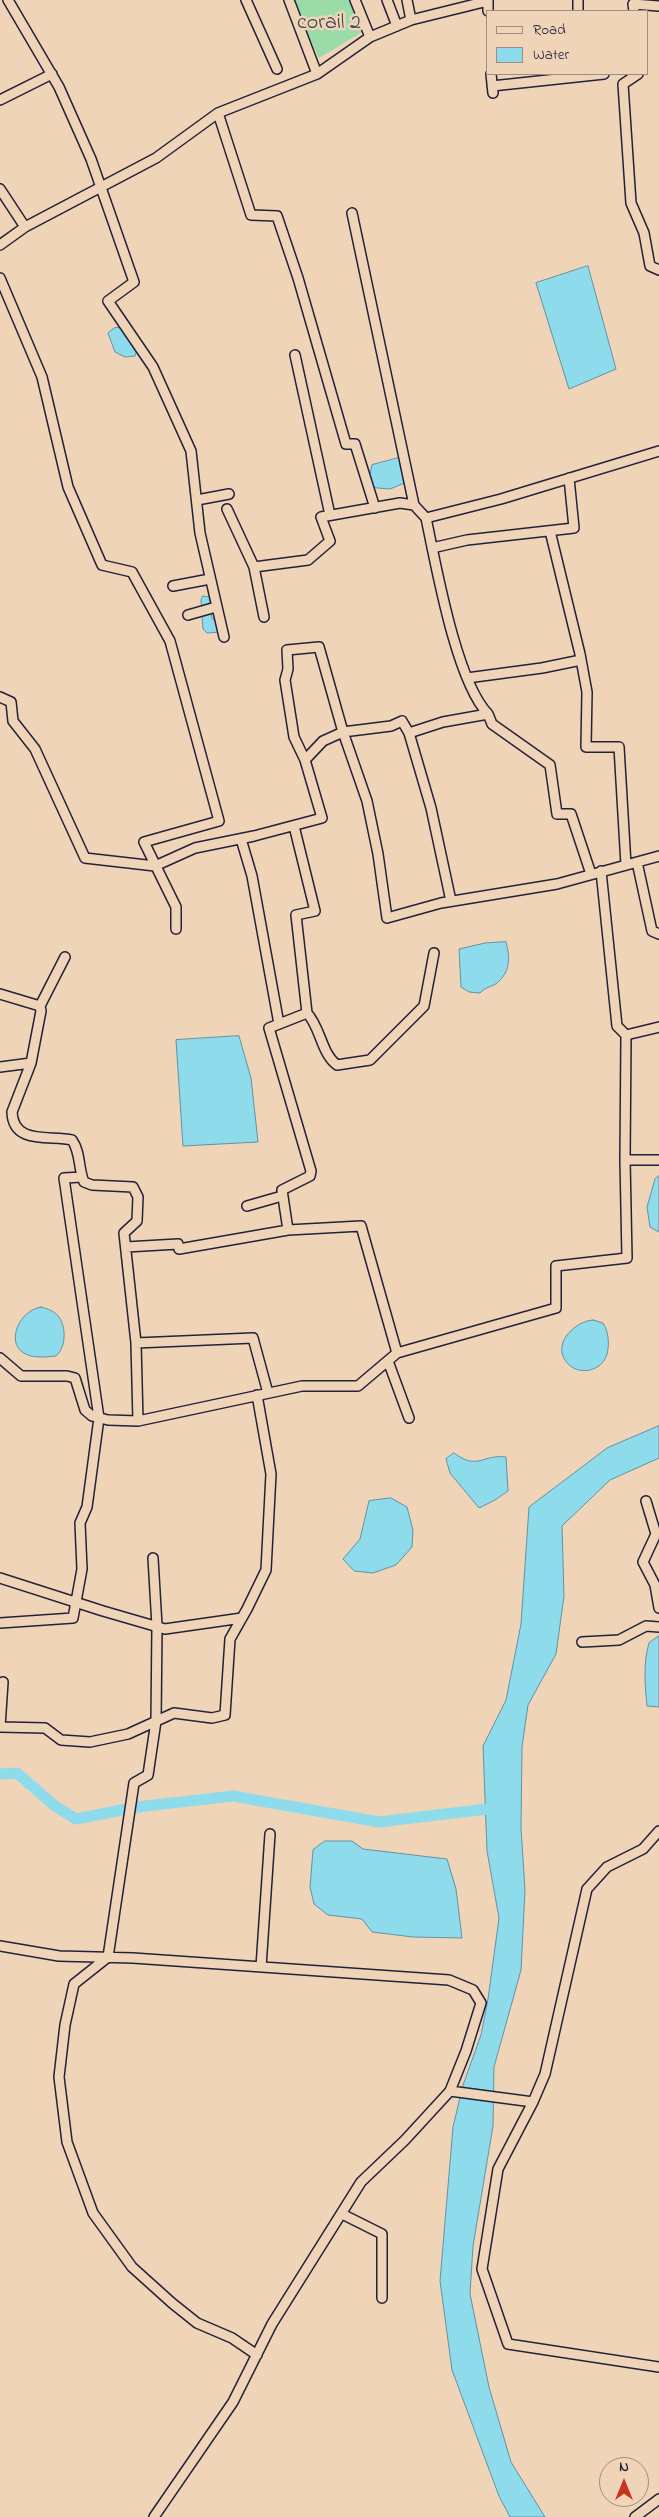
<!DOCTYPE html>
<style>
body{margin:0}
#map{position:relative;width:659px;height:2517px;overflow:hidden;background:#f0d4b7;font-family:"Indie Flower",sans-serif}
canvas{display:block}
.legend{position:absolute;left:486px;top:10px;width:162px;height:65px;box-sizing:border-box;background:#f0d4b7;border:1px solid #9e8d85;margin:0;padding:6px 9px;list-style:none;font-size:15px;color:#22223b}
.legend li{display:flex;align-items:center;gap:10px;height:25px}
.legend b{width:25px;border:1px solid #9e8d85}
.north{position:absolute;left:599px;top:2457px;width:50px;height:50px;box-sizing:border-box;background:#f0d4b7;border:1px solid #9e8d85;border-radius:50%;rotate:0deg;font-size:14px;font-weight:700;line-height:20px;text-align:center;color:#22223b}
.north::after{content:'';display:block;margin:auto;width:18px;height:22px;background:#c8321e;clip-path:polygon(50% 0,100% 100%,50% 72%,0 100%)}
</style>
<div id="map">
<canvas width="659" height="2517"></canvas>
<ul class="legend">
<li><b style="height:6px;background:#f0d4b7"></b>Road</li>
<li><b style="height:14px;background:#8ddbeb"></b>Water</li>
</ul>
<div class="north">N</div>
</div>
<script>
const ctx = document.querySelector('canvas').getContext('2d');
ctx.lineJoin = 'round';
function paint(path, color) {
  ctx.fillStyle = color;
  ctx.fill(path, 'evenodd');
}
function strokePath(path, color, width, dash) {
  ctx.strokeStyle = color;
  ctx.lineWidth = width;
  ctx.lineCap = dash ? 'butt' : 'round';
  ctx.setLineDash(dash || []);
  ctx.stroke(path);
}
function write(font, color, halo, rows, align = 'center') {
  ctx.font = font + ' "Indie Flower",sans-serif';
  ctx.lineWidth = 5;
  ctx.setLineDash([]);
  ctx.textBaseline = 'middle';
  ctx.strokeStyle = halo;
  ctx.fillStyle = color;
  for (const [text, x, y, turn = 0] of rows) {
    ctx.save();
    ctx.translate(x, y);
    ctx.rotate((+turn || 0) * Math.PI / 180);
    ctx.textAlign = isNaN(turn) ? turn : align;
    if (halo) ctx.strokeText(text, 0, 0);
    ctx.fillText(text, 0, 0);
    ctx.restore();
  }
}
paint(new Path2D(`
 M291,0h64l12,29 -48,29z`), '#99dca8');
const water = new Path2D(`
 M588,266l28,103 -47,20 -33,-106z
 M126,327l12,21 -3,8 -10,1 -10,-5 -7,-19 6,-5z
 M406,456l8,23 -24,10 -23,-2 5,-22z
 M203,596l6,1 3,21 2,2 6,-2 1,14 -14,1 -4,-4 -2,-29z
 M506,942c4,15 5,29 -9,41 -5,4 -12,4 -17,10l-11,-1 -8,-5 -2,-38 26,-6z
 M239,1036l12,42 7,64 -75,4 -7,-106z
 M659,1176v56l-9,-5 -3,-20 8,-28z
 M41,1307c4,1 11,3 14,6 12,9 12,34 1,43 -9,1 -20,2 -28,-1 -24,-8 -11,-44 13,-48z
 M593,1320l10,3c6,9 7,24 3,34 -7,16 -31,19 -41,3 -12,-18 11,-39 28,-40z
 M659,1426v32l-49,22 -48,46 2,70 -8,58 -28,51 -6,42 -1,81 4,62 -4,80 -27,97 -1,59 -20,120 -3,48 19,93 22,75 34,55h-35l-11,-21 -47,-126 -12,-89 13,-154 10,-42 18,-50 7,-36 11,-81 -12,-67 -4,-105 23,-46 15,-76 8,-117 78,-59z
 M454,1453c24,18 28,1 52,4l2,34 -13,9 -16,8 -29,-35 -4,-14z
 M391,1498l16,9 6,23 -1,17 -16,18 -23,8 -19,-2 -11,-12 17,-20 9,-38z
 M659,1636v71l-12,-1c-2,-21 -4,-43 2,-63z
 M325,1841h27l11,8 84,10 9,30 6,49 -49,-1 -41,-5 -10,-13 -34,-4 -14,-11 -4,-17 3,-37z`);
paint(water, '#8ddbeb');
strokePath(water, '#6291a5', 1);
strokePath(new Path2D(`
 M0,1774l17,-1 38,33 21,13 61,-12 96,-11 146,26 116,-14`), '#8ddbeb', 11);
const street = new Path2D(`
 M8,0l51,87 32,72 43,123 -26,19 45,66 38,84 9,82 24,104
 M246,0l31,69
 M289,0l28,74 53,-37
 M355,0l15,37 41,-17
 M387,0l10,26
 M407,0l4,20 77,-19
 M488,0v11
 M578,11v-11
 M634,11l-1,-7 26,2
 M491,74l2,19
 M638,74l-15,10 8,119 13,30 6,33 9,4
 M492,86l112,-12
 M0,100l52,-26
 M218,113l33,102 26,1 21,62 48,166h9l20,64
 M0,189l25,38
 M352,213l62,292
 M0,245l25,-18 131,-69 62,-45 99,-39
 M0,278l42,99 26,110 34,78 30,7 38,69 49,180 -75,21 32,65v22
 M295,355l35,160
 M659,451l-158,48 -75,19c10,47 30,163 62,196l-45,8 -34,11 -7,-12 -11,5 -48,6 24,69 11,53 9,64 54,-15 116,-19 102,-28
 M197,500l32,-6
 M227,509l27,58 10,50
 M550,531l30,123 7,38 -1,55h33l7,118
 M432,548l35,-8 107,-12 -5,-50
 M254,567l54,-7 22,-19 -9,-24 79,-14 14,2 12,13
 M173,586l37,-7
 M188,615l28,-8
 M467,678l75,-10 39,-8
 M0,697l11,5 2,19 22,28 50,109 70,8 40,-18 59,-12 68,-18 -17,-58 18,-19 20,-9 -24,-85 -32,3 1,19 -3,11 9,57 11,23
 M488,714l4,10 58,41 7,49h14l20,60
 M409,733l22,75 20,93
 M241,839l11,37 27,148
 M637,862l15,69 7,3
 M601,871l16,155 9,9
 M65,957l-25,49 1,5 -10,52 -19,49c1,33 38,23 60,28 9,13 6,28 12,42l8,3 41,2 5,10 -1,24 -13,12 12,110 2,78
 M0,994l40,12
 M307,1013c14,15 14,40 30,52l33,-5 54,-54 10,-53
 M0,1067l31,-4
 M625,1160h34
 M247,1206l35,-10
 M288,1230l-6,-40 28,-14 1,-5 -42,-143 38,-15 -11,-98 19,-4 -21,-85
 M126,1247l52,-3 1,5 109,-19 73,-4 36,127
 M136,1343l117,-5 15,55
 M0,1358l21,18h46l8,2 10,32 7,6 16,4 30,1 164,-35h56l39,-33 159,-45v-42l71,-8 -2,-98 1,-125 33,-8
 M388,1361l21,57
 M646,1501l10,33 -13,28 12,23 4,23
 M153,1558l4,68 -1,95 -8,54 -14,8 -26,174 -34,27 -9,41 -6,52 8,65 26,71 39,54 40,36 25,20 35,15 25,17
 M0,1578l103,33 62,18 77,-11
 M0,1623l73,-5 9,-49 -2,-46 7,-16 12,-89 -35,-240 18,-1
 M582,1642l37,-2 27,-14 13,1
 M0,1727l3,-45
 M1,1727l44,1 16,12 29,2 38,-8 46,-21 38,5 13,-3 5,-76 17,-30 19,-39 5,-96 -14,-79
 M659,1831l-16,18 -36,18 -20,22 -42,185 -12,28 -35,67 -16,100 26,75 151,23
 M0,1946l59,10 74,2 316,22 24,10 8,13 -15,48 -16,40 -45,49 -44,42 -89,142 -39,78 -79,115
 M261,1967l9,-133
 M450,2091l83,11
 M342,2214l40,20v64
 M635,2517l24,-18`);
strokePath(street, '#22223b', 12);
strokePath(street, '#f0d4b7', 9);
write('22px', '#3a4751', '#f0d4b7', [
 ["corail 2",329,24]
]);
</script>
